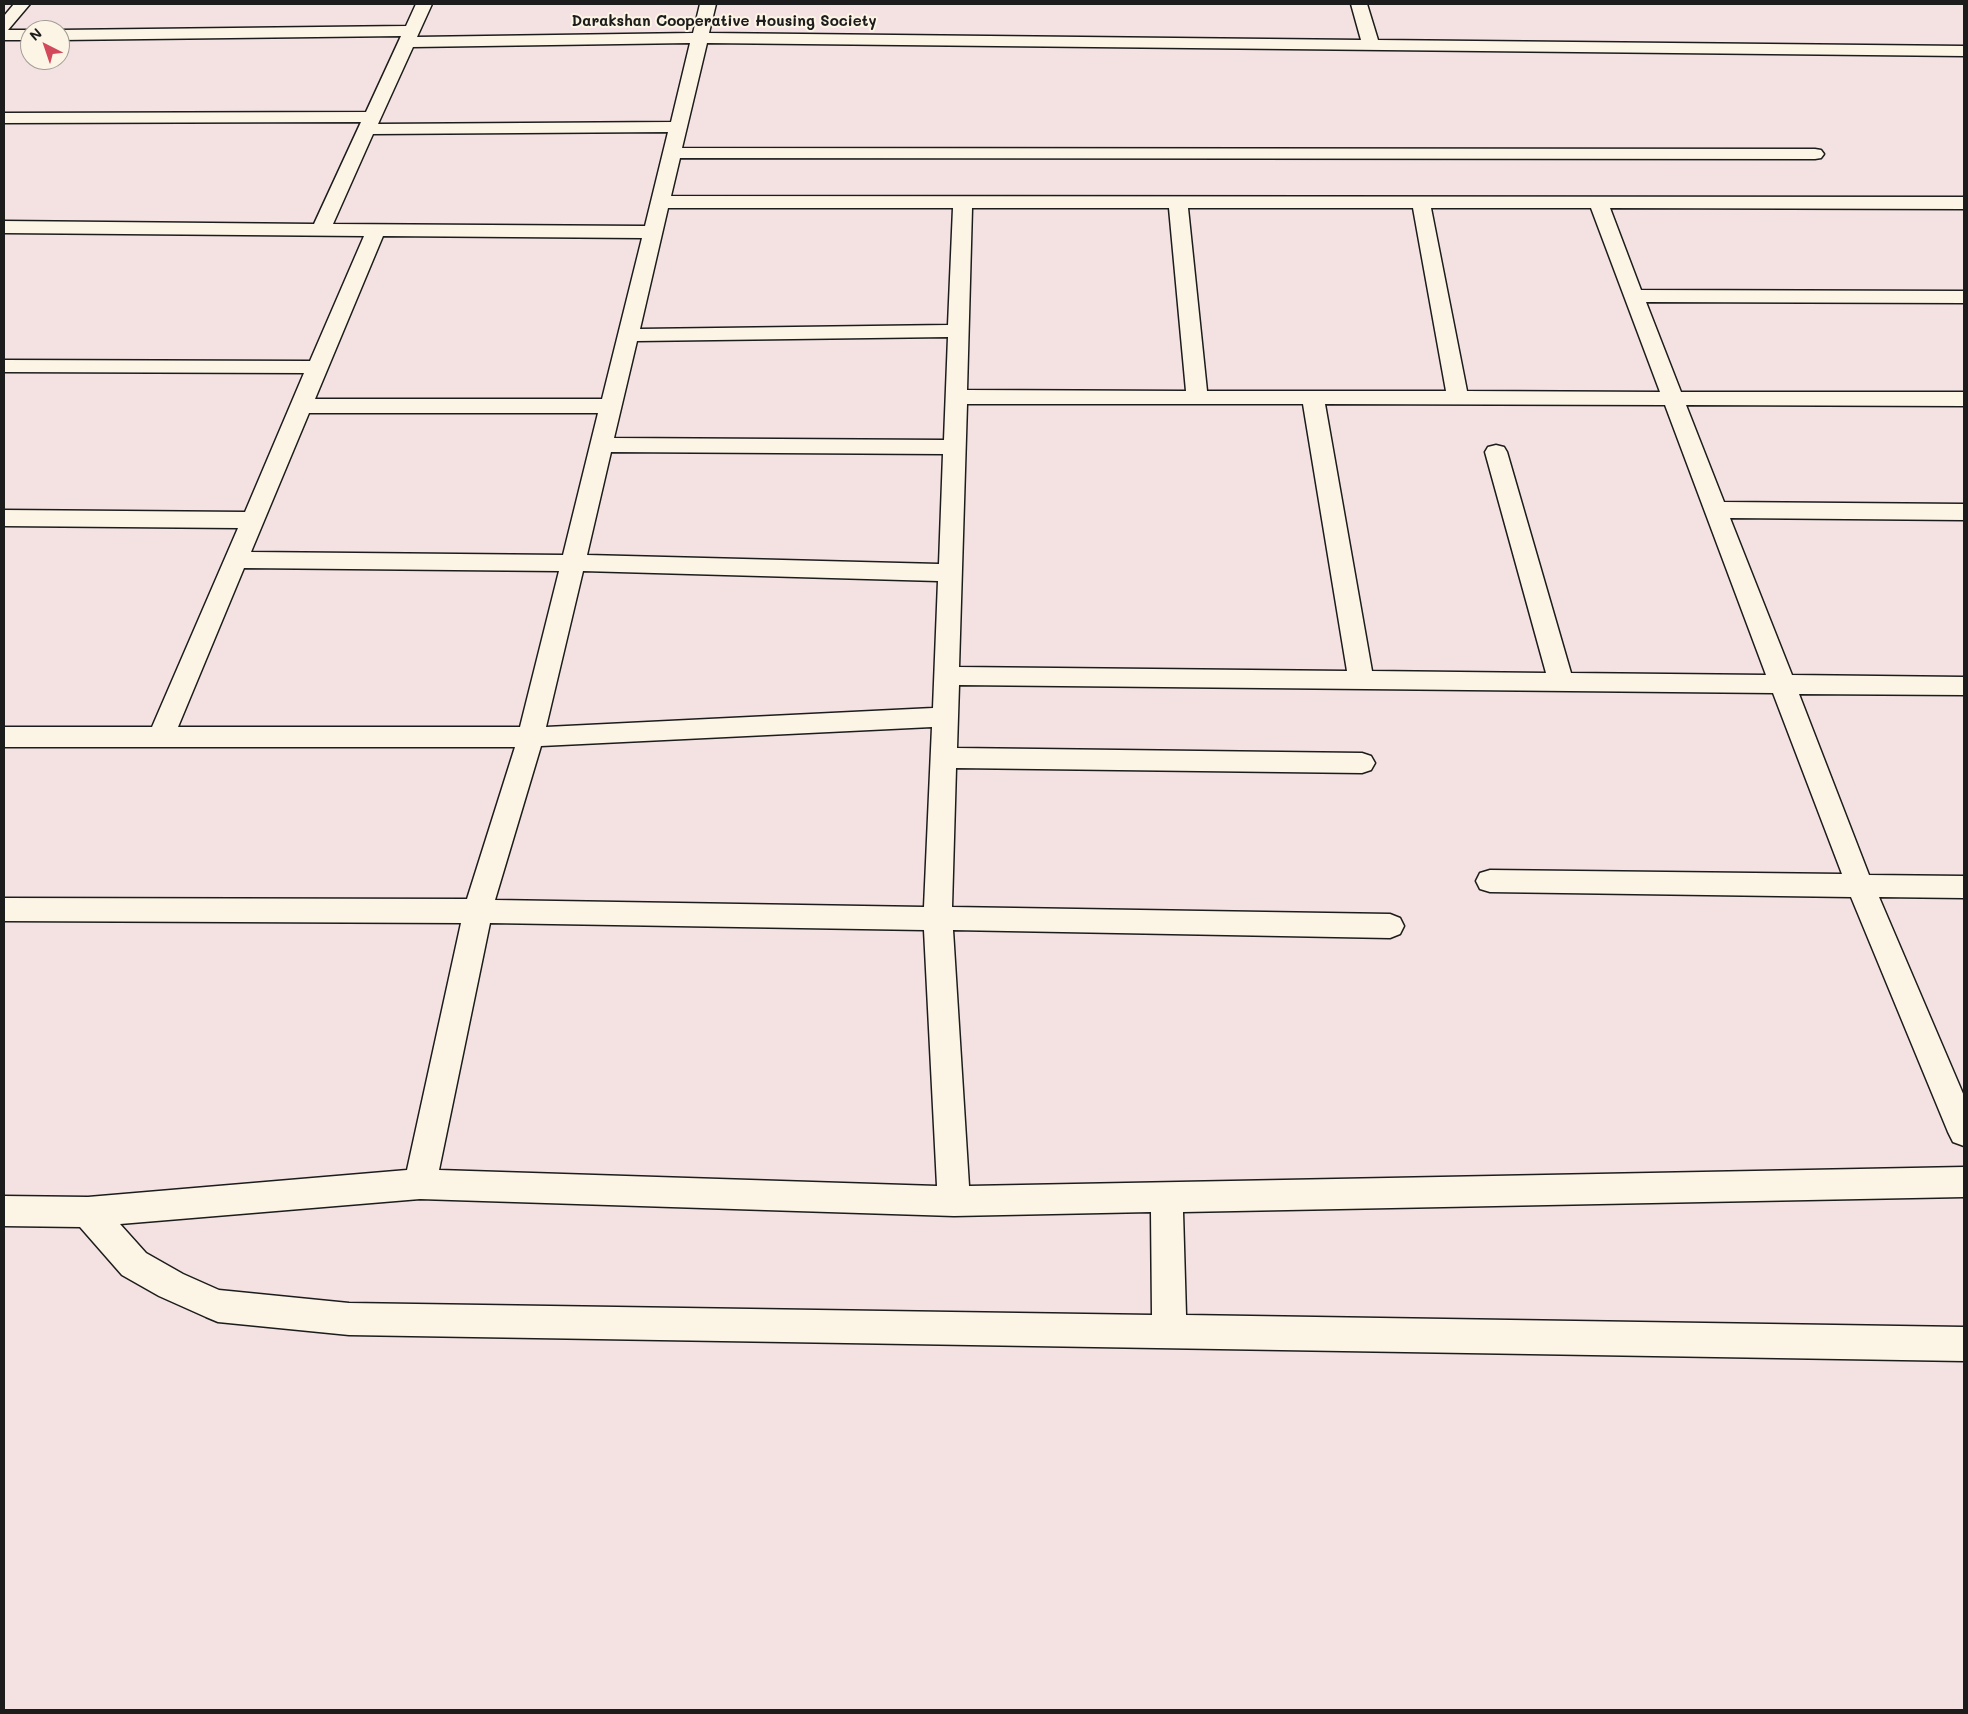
<!DOCTYPE html>
<style>
body{margin:0}
#map{position:relative;width:1968px;height:1714px;overflow:hidden;background:#f4e2e3;font-family:Mali,sans-serif}
canvas{display:block}
.frame{position:absolute;inset:0;border:5px solid #1c1c1c;pointer-events:none}
.north{position:absolute;left:20px;top:20px;width:50px;height:50px;box-sizing:border-box;background:#fcf5e5;border:1px solid #a29e95;border-radius:50%;rotate:319deg;font-size:14px;font-weight:700;line-height:20px;text-align:center;color:#1c1c1c}
.north::after{content:'';display:block;margin:auto;width:18px;height:22px;background:#d1495b;clip-path:polygon(50% 0,100% 100%,50% 72%,0 100%)}
</style>
<div id="map">
<canvas width="1968" height="1714"></canvas>
<div class="frame"></div>
<div class="north">N</div>
</div>
<script>
const ctx = document.querySelector('canvas').getContext('2d');
ctx.lineJoin = 'round';
function strokePath(path, color, width, dash) {
  ctx.strokeStyle = color;
  ctx.lineWidth = width;
  ctx.lineCap = dash ? 'butt' : 'round';
  ctx.setLineDash(dash || []);
  ctx.stroke(path);
}
function paint(path, color) {
  ctx.fillStyle = color;
  ctx.fill(path, 'evenodd');
}
function write(font, color, halo, rows, align = 'center') {
  ctx.font = font + ' Mali,sans-serif';
  ctx.lineWidth = 4;
  ctx.setLineDash([]);
  ctx.textBaseline = 'middle';
  ctx.strokeStyle = halo;
  ctx.fillStyle = color;
  for (const [text, x, y, turn = 0] of rows) {
    ctx.save();
    ctx.translate(x, y);
    ctx.rotate((+turn || 0) * Math.PI / 180);
    ctx.textAlign = isNaN(turn) ? turn : align;
    if (halo) ctx.strokeText(text, 0, 0);
    ctx.fillText(text, 0, 0);
    ctx.restore();
  }
}
const minor = new Path2D(`
 M14,4h16l-22,26h22v10h-26v-24z
 M416,4h16l-15,33 276,-4 7,-29h16l-7,29 652,7 -10,-36h16l11,36 586,6v10l-1257,-13 -25,105 1133,1 6,1 3,4 -3,4 -6,1 -1135,-1 -9,38 1293,1v12l-354,-1 31,82 323,1v12l-318,-1 35,90h283v14l-278,-1 38,97 240,2v16l-234,-2 62,157 172,2v18l-165,-1 70,181 95,1v22l-85,-1 85,199v50l-11,-4 -5,-10 -97,-235 -361,-5 -10,-3 -4,-8 4,-8 10,-3 352,4 -69,-181 -814,-8 -2,63 405,5 9,3 4,7 -4,7 -9,3 -406,-5 -4,139 438,7 10,4 4,8 -4,8 -10,4 -437,-8 16,256 995,-19v30l-781,15 3,103 778,12v34l-1615,-26 -131,-13 -12,-5 -47,-21 -37,-21 -42,-48 -76,-1v-30l84,1 319,-27 54,-247 -457,-2v-23l463,1 48,-152h-511v-20h148l86,-199 -234,-2v-16l241,2 59,-139 -300,-1v-12l306,1 54,-125 -360,-3v-12l310,3 47,-102 -357,1v-10l362,-1 35,-76 -341,4v-10l346,-4zM690,43l-19,79 -293,2 35,-77zM668,132l-23,94 -312,-2 40,-90zM668,208h285l-5,117 -308,4zM972,208h197l17,183 -219,-1zM1188,208h225l33,183h-239zM1431,208h160l69,184 -193,-1zM383,236l259,2 -40,161h-287zM948,337l-4,103 -330,-2 23,-97zM967,404h336l44,267 -388,-4zM1325,404l340,1 101,270 -195,-2 -64,-221 -3,-5 -8,-2 -8,2 -3,5 61,221 -174,-2zM309,413h289l-35,142 -312,-3zM611,452l332,2 -4,110 -352,-9zM244,568l315,3 -39,156h-342zM583,571l355,10 -5,127 -387,19zM932,727l-8,180 -429,-7 46,-154zM490,923l434,7 13,256 -498,-16zM420,1199l534,17 197,-4 1,103 -803,-12 -130,-13 -36,-16 -37,-21 -26,-29z`);
strokePath(minor, '#1c1c1c', 3);
paint(minor, '#fcf5e5');
write('bold 15px', '#1c1c1c', '#fcf5e5', [
 ["Darakshan Cooperative Housing Society",724,21]
]);
</script>
